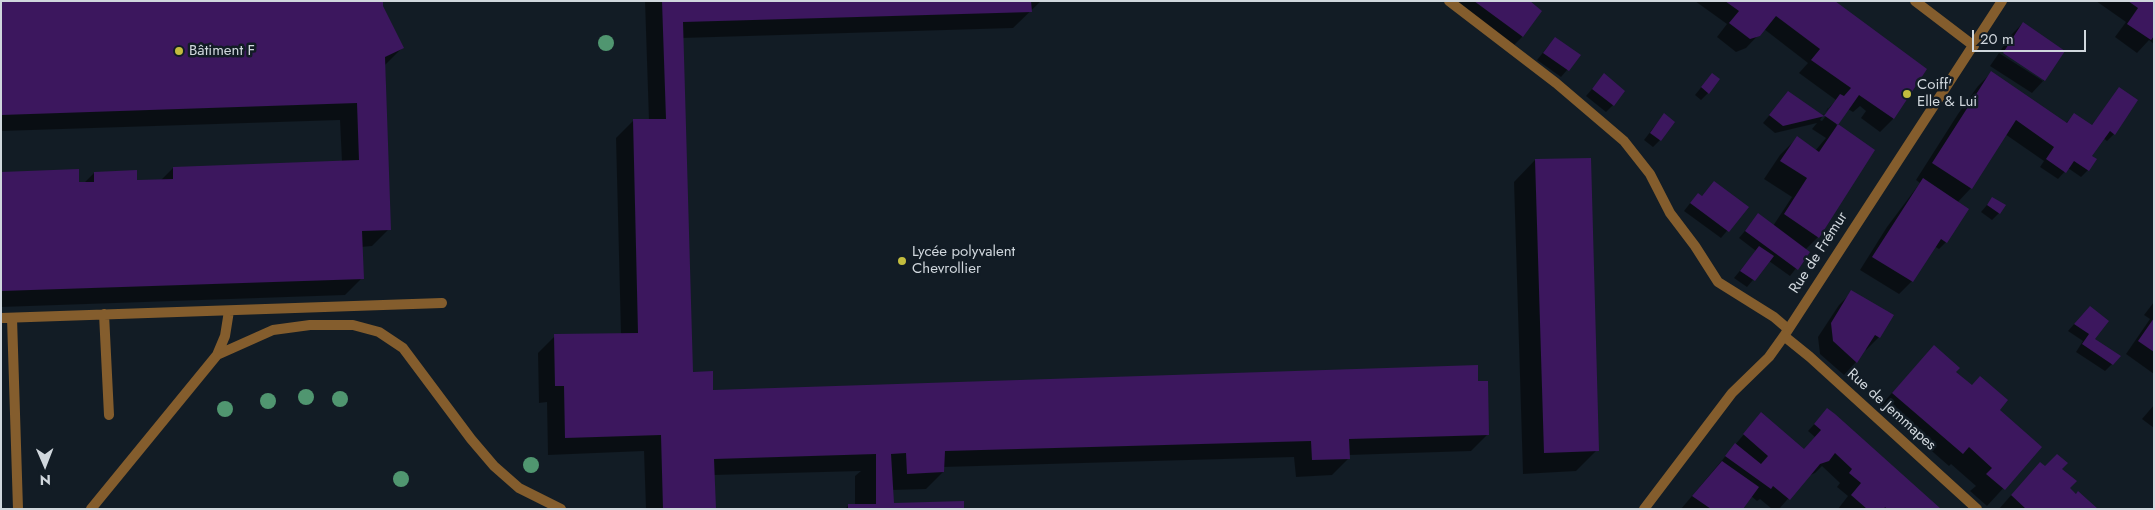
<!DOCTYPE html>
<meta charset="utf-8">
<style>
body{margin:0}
#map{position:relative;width:2155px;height:510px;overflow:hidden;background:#121c25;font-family:Jost,sans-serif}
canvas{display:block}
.frame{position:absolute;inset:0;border:2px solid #d0d7dd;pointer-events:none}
.north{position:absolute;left:20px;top:440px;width:50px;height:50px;-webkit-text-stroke:4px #121c25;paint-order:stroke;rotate:179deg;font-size:14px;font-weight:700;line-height:20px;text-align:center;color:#d0d7dd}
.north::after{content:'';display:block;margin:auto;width:18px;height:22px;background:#d0d7dd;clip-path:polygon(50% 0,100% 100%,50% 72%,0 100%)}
.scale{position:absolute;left:1972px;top:30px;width:114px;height:22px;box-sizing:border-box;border:2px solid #d0d7dd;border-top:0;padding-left:6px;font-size:15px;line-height:18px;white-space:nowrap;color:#d0d7dd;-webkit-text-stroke:4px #121c25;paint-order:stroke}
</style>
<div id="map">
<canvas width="2155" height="510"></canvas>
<div class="frame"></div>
<div class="north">N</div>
<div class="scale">20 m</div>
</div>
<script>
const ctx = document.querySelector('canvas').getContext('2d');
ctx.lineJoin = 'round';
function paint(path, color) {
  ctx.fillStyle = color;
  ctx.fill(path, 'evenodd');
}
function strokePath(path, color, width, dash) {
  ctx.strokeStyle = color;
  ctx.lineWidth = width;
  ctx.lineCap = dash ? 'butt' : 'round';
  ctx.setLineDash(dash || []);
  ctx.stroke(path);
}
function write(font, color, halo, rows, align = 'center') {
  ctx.font = font + ' Jost,sans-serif';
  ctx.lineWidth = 5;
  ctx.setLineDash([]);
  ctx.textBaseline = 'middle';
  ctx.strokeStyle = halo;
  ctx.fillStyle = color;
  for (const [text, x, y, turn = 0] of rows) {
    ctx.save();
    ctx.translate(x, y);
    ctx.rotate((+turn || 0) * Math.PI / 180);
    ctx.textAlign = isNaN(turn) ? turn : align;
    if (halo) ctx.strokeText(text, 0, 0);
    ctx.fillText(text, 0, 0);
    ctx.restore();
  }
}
paint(new Path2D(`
 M1,1l381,5 20,42 -17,17 4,164 -17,17 -11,1 1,31 -17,17 -344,12v-134l77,10h6l10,-10 42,9 24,-1 13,-13 169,-6 -2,-42 -339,11z
 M645,1h396l-28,27 -331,10 10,335 20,18 765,-11 11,54 -17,17 -122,4v3l-17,17 -36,2 -2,-20 -351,10v5l-17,17 -34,1v14l71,5h-118l3,-3 7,-1v-29l6,-5 -147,4 1,34h-69l-2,-58 -96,4 -1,-53 -8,1 -1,-50 17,-17 66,-2 -5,-196 17,-17h16z
 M1445,1h69l26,10 -18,26 -13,13z
 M1695,1h138l92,68 -32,50 -13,13 -19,-14 5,-7 -6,-5 -7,6 -5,-3 -12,16 37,25 -55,87 -13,13 3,3 -18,23 -21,-15 -22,26 -13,-9 22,-27 -17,-13 19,-23 15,11 19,-29 -28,-18 16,-24 17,-17 18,13 11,-13 -14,-9 5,-6 -42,10 -12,-10 25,-30 34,23 14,-16 -37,-27 9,-10 -44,-34 -18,19 -10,4 -19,-15 10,-13zM1828,108h4l-10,13 -2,-1z
 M2096,1h58v43l-5,-4 -12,13 -22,-16 11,-15z
 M2023,23l21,57 -1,1v-3l-42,-28 9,-14z
 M1549,45l30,11 -18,21 -24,-17z
 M1999,53l44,28 -11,12 -42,-27z
 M1991,73l74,51 9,-9 17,11 28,-37 -5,45 -7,7 -4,-3 -13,18 -2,14 -7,7 -13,-9 -10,11 -18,-12 4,-6 -39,-27 -34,54 -14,15 -11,39 -7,7 -5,-3 -22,35 -13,13 -39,-24 27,-43 33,-44 -4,-3 42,-66 20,-28z
 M1712,74l-4,19 -7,7 -6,-5z
 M1604,75l9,30 -7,7 -20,-16z
 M1664,114l-4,26 -7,7 -9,-7z
 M1535,160l62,290 -21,21 -53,3 -9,-292z
 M1714,182l33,25 -26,31 -37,-27 7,-9 10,-5z
 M1992,199l7,14 -7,7 -11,-8z
 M1852,292l27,45 -13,13 -1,-1 -9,13 -12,13 -24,-21 -2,-17 21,-32z
 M2154,302v72l-28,-20 24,-35 -6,-4z
 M2083,314l11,25 25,18 -14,14 -29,-19 7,-11 -15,-10z
 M1934,347l20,26 18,14 23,27 46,33 -54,59 -17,-15 6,-5 -25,-22 -2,2 -69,-60z
 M2154,405v23l-12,-9z
 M1761,414l43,36 11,-13 -7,-6 13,-14 118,92h-101l10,-13 -11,-9 3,-4 -18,-17 -7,7 -7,3 -29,33h-7l-12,-10 -3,2 -6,-5 -9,13h-61z
 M2045,468l16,1 7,19 28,21h-97l28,-32z`), '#0007');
paint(new Path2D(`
 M1,1h382v5l21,42 -19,9 6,173 -29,1 2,48 -363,12v-119l78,-3v13h15v-10l43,-2v10l36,-1v-12l186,-7 -2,-57 -356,12z
 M662,1h369l1,11 -349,10 10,350 20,-1v19l765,-25v16h10l1,54 -140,4 1,20 -38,1 -1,-19 -366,10 -1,21 -37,2 -1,-21 -15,1 3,49 70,-2v8h-116v-5h28v-50l-162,5 2,50h-53l-2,-74 -96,3 -1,-52h-9l-1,-52 84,-1 -5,-214h33z
 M1474,1h56l12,10 -19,26z
 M1725,1h110l92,68 -33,50 -35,-24 -21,30 -13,-9 -42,10 -14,-11 19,-24 36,25 16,-22 4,2 7,-8 -40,-28 9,-11 -44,-33 -16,20 -10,3 -21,-16 10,-12z
 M2128,1h26v35l-3,4 -24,-16 11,-16z
 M2023,22l42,29 -20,30 -42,-28z
 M1555,37l26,18 -12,16 -26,-18z
 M1991,71l76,52 7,-10 18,12 27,-38 19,13 -23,35 -5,-4 -18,25 5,3 -8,12 -15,-10 -8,12 -20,-14 8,-12 -38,-27 -44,69 -40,-26z
 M1604,73l21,18 -11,15 -22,-17z
 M1712,73l8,6 -11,15 -8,-7z
 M1664,113l11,9 -14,19 -11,-8z
 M1838,124l37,26 -56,88 -35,-24 23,-36 -27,-17 17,-25 22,16z
 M1591,158l8,293 -55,2 -9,-294z
 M1923,178l46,31 -22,34 -6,-4 -28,43 -41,-25z
 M1714,181l35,26 -20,25 -39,-29 8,-10 4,3z
 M1992,197l14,8 -6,9 -13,-9z
 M1758,213l52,39 -12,18 -53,-39z
 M1759,246l15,10 -19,25 -15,-10z
 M1851,290l43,25 -14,23 -5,-3 -18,28 -24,-22 -2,-18z
 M2090,306l19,15 -14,18 26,17 -8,9 -31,-21 7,-10 -15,-10z
 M2154,318v34l-16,-11z
 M1934,345l26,23 -4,4 16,13 8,-9 28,24 -8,10 42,37 -37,43 -19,-16 6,-6 -23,-21 -6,7 -71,-61z
 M1827,408l8,6 106,95h-54l-2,-2 -1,2h-17l-16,-14 10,-12 -12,-10 3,-4 -17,-16 -6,8 -9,3 -30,36 -17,-14 -2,3 -46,-33 10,-13 26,21 7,-8 -25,-22 18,-22 43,37 17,-19 -7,-6z
 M2057,454l11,9 -6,6 15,12 -7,7 6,6 2,-3 20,18h-72l-15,-14 29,-33 5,4z
 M1722,461l37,26 -16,22h-32l-19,-13z`), '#3c175e');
strokePath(new Path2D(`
 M1449,1l107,82 68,58 26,33 20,39 25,33 23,36 56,35 14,12
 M104,314l5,101
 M1,318l441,-15
 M12,318l6,191
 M217,355l56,-25 37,-5h43l26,7 24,16 68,91 23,27 25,22 42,21
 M91,509l126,-154 8,-19 4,-25`), '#845d2d', 10);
strokePath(new Path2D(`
 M1915,1l59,45
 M1784,336l26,21 167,152
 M1644,509l88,-116 37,-36 15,-21 218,-335`), '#845d2d', 10);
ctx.fillStyle = '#509670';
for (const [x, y] of [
 [606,43],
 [306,397],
 [340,399],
 [268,401],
 [225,409],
 [531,465],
 [401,479]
]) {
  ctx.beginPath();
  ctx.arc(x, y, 8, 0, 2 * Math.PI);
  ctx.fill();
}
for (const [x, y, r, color] of [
 [179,51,5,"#c3bd3e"],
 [1907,94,5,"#c3bd3e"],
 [902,261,5,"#c3bd3e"]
]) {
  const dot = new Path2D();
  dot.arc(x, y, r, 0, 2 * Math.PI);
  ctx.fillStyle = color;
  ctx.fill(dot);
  strokePath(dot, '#121c25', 2);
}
write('15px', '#d0d7dd', '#121c25', [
 ["Bâtiment F",189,51],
 ["Coiff'",1917,85],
 ["Elle & Lui",1917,102],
 ["Lycée polyvalent",912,252],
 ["Chevrollier",912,269]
], 'left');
write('15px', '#d0d7dd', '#121c25', [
 ["Rue de Frémur",1819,253,-57],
 ["Rue de Jemmapes",1891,410,42]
]);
</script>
